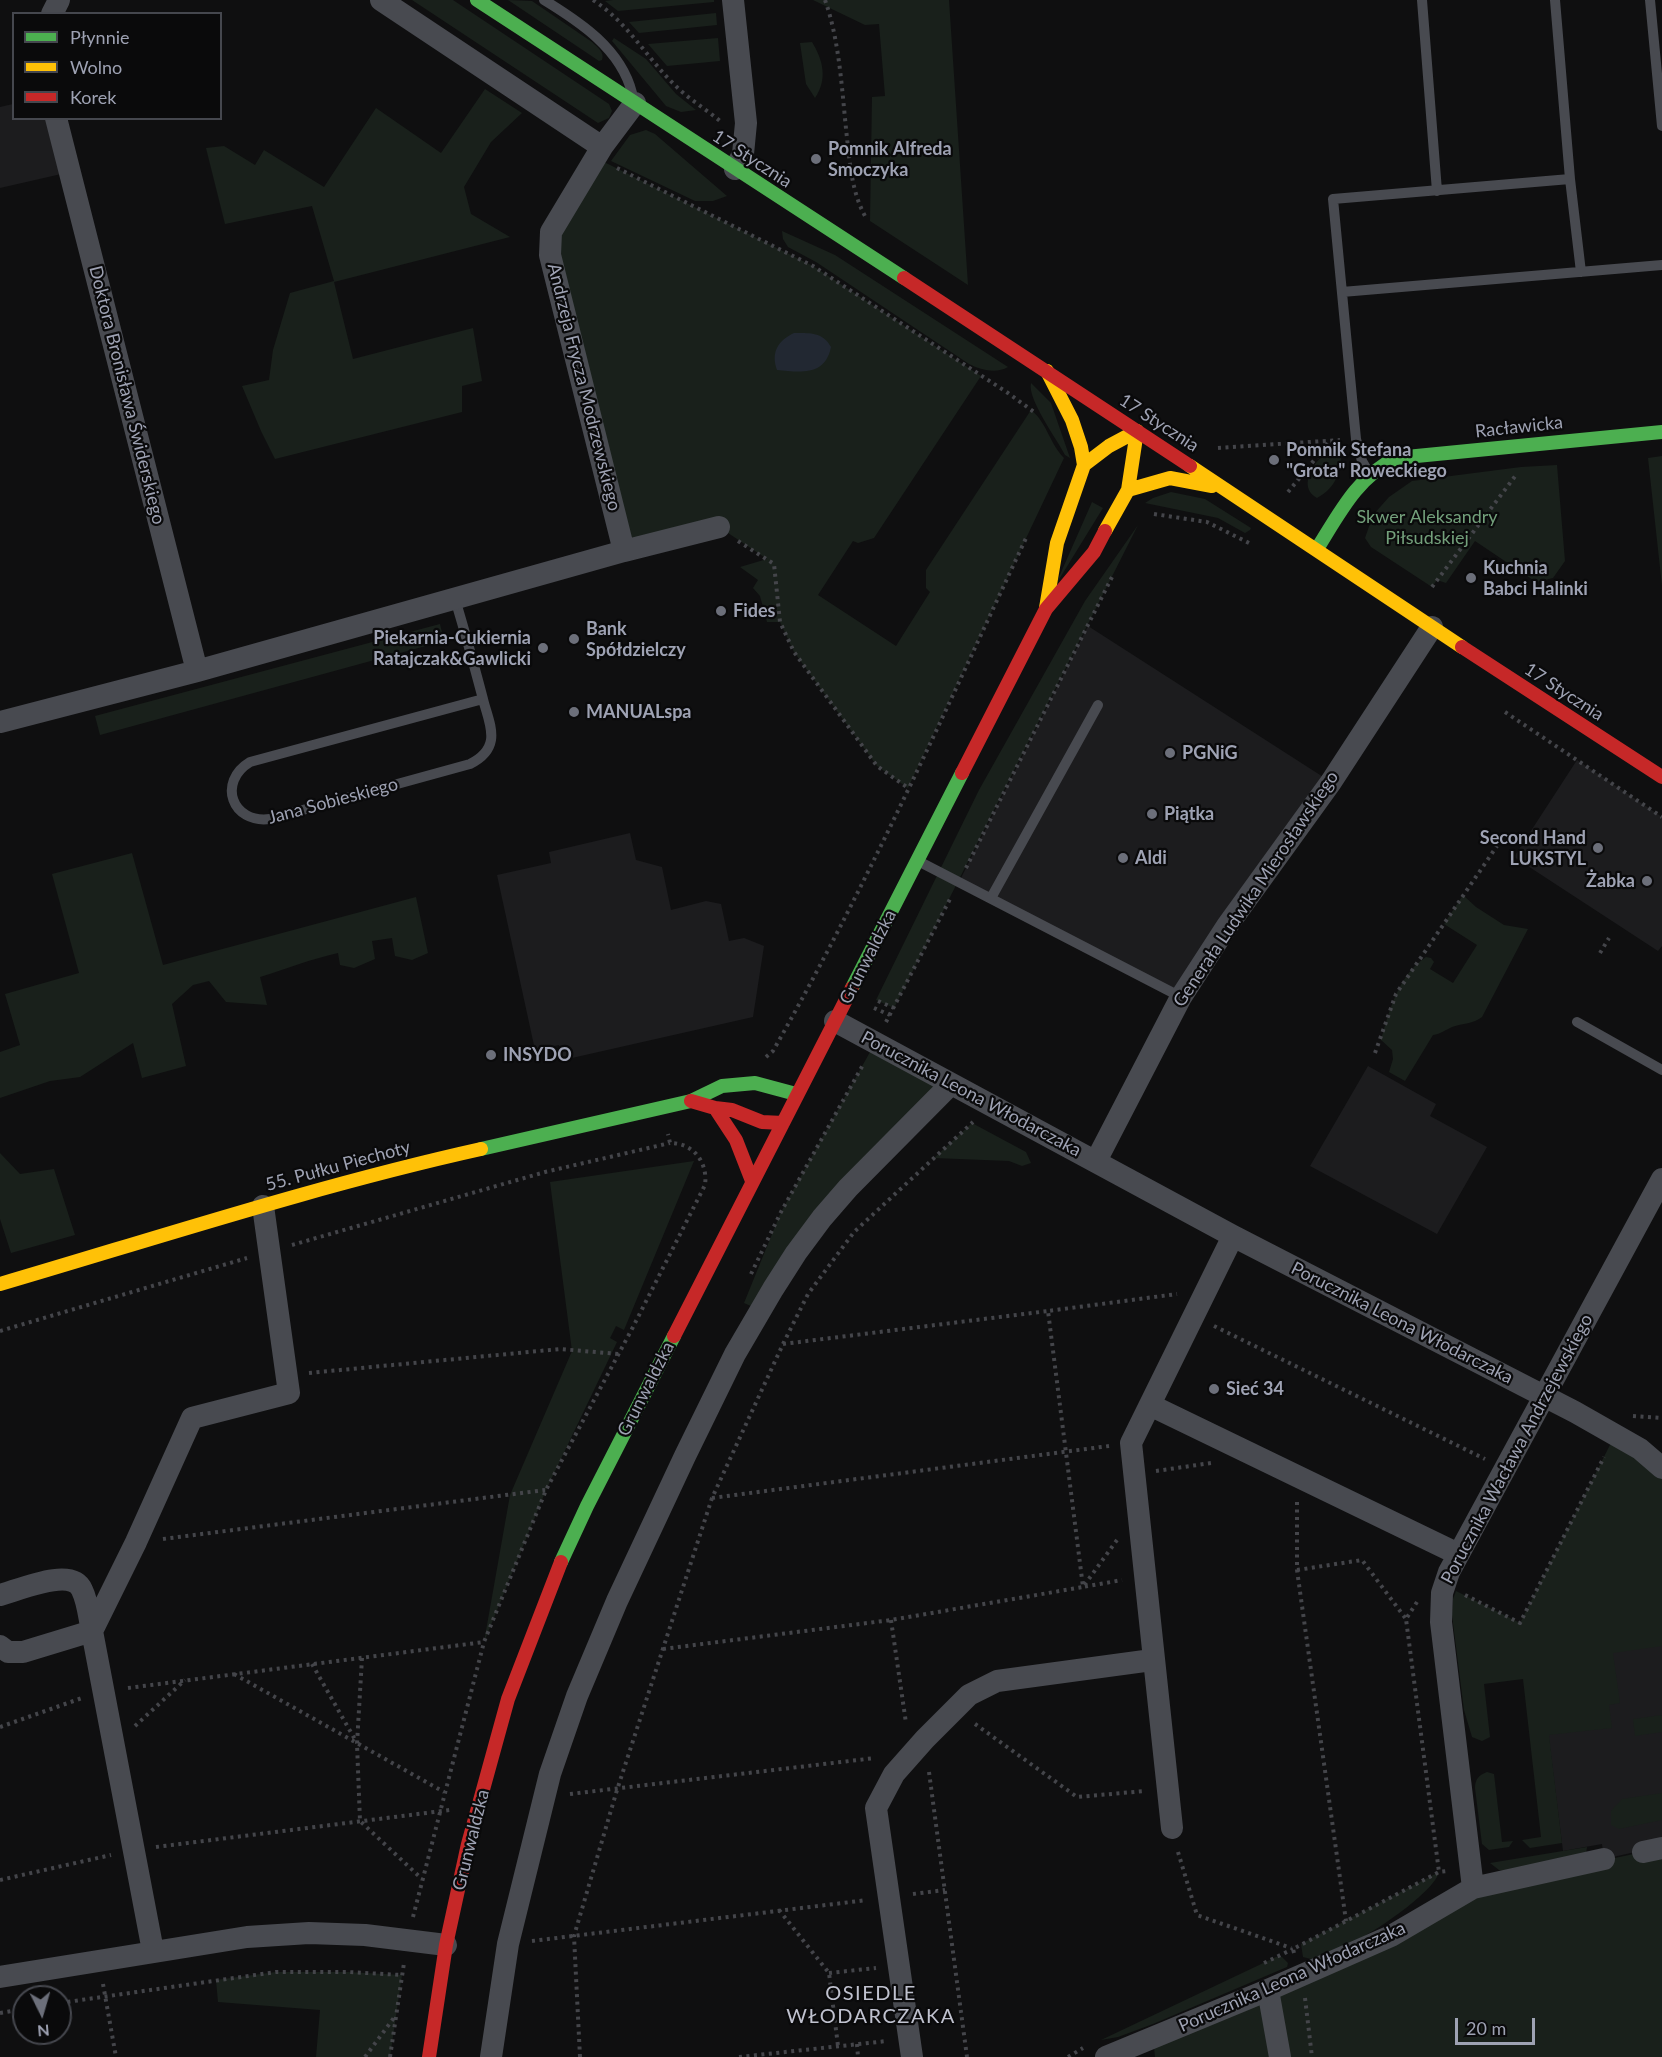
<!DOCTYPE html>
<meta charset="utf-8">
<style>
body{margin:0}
#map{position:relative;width:1662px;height:2057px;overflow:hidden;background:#0f0f10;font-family:Lato,sans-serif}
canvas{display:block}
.legend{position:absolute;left:12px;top:12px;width:210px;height:108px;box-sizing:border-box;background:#0a0a0b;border:2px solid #45474e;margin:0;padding:8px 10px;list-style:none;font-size:18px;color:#9ea2b3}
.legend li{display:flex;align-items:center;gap:12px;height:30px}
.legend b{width:30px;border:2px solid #45474e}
.north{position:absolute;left:12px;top:1985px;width:60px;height:60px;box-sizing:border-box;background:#0a0a0b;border:2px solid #45474e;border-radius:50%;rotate:175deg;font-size:16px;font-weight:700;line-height:24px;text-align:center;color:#9ea2b3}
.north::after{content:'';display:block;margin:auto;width:21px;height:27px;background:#6c6f7a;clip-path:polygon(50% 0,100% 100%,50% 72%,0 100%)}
.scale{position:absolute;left:1455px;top:2018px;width:80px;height:27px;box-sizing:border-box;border:3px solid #9ea2b3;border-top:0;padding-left:8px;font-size:18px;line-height:21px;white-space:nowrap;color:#9ea2b3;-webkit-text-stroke:4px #0a0a0b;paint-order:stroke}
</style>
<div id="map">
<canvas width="1662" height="2057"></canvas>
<ul class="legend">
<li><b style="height:8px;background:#4caf50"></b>Płynnie</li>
<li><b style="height:8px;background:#ffc107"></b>Wolno</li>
<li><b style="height:8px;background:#c62828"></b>Korek</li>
</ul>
<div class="north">N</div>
<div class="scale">20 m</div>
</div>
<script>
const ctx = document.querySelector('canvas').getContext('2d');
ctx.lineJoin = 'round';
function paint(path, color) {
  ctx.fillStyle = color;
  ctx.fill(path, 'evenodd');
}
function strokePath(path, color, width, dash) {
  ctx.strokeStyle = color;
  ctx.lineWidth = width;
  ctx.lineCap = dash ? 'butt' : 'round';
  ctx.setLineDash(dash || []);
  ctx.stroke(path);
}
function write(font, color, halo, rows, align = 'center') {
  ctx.font = font + ' Lato,sans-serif';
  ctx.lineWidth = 4.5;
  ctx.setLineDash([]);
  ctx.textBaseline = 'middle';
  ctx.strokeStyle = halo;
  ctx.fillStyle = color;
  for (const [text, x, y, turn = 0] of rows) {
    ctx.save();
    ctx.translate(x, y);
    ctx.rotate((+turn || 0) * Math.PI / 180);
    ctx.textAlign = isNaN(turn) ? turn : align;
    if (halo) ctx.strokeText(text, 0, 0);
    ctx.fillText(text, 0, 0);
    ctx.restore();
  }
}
paint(new Path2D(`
 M13,104l1,14 42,1 14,53 -70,16v-81z
 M1088,626l243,156 -150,215 -222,-115z
 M1577,760l85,57v129l-4,5 -144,-94z
 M630,833l6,27 26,7 9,43 35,-9 15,3 8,37 15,-3 20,8 -11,71 -190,43 -4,-15 -24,5 -38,-175 54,-12 -2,-11z
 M1368,1066l68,38 -6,12 57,31 -50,87 -127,-68z
 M1662,1491v355l-58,13 -2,-15 -39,7 -18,-143z`), '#1c1c1e');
paint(new Path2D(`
 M412,0h41l156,104 3,7 -3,7 -11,5z
 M508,0l24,1 60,41c5,5 13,10 10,18l-3,1z
 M613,0h101v2l-96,9 -13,-10z
 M813,0h136l19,285 -98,-64 2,-124 13,-1 -6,-72 -14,1z
 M716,13l1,12 -78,8 -10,-11z
 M614,38l32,21 30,35 20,16 -15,2 -15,-6 -54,-65z
 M718,38l2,23 -53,5 -19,-22z
 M812,42c11,18 16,37 3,56l-9,-14 -6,-41z
 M485,89l37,24 -31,29 -27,45 7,27 39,23 -176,45 19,77 120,-31 9,53 -20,5v26l-187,47 -14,-28 -19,-45 27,-6 4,-30 17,-57 44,-12 -22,-75 -87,18 -19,-76 18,-2 31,19 9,-15 60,37 52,-79 65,45z
 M646,130l9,4 72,62 -14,5h-18l-84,-40 19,-26z
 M596,158l217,108 168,110 -107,162 -16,5 -5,-2 -35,54 78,51 34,-54 -4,-4v-18l105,-160c15,11 19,34 33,48l-156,330 -31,-22 -83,-114 -14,-30h-13l-7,-26 -7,-8 5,-8 -18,-13 27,-8 -48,-32 -95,24 -73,-319z
 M782,231l53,24 173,112c-12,7 -27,3 -39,-3l-153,-102 -28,-15 -5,-8z
 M1031,383l20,20 19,55 -5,-3c-8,-16 -38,-56 -34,-72z
 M1341,446c1,22 -3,41 -24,52 -25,-14 7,-51 24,-52z
 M1662,456v130l-14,-128z
 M1557,465l8,96 -12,17 -17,4 -61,-41 -29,42 -9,-3 -5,7 -61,-40 -6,-9 8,-23 16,-18 23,-16 109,-14z
 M1171,492l34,7 46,29 -1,2 -5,3 -27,-15 -73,-15 8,-5z
 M1092,502l11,6 -48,78z
 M1138,525l-244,483 -18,-8 103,-210 106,-189z
 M440,624l4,17 -344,94 -5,-19z
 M132,853l31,112 253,-68 12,56 -16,7 -17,-4 -3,-18 -20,3 3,18 -21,9 -14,-3 -2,-12c-27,6 -52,16 -78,24l7,28 -41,-3 -17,-21 -16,4 -21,19 14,62 -44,12 -9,-35 -53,34 -30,4 -50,17v-46l20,-7 -15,-51 74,-21 -27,-99z
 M1463,895l13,12 28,18 24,4 -46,88c-9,7 -19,6 -30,10 -7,3 -11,7 -19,8l-28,46 -16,-9 4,-13 -1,-9 -11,-10c8,-29 18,-66 45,-83l5,1 3,4 -4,7 23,14 24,-38 -33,-21z
 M875,1043l76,41 -103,104 -88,122 -16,-7 37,-91z
 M972,1123l54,29 5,11 -9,3 -13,-5 -75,-3z
 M0,1153l20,21 34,-5 21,66 -64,18 -11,-34z
 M694,1161l-70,169 -8,-4 -6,12 7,4 -71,148 -62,152 26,-147 62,-144 -22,-169z
 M1615,1435l47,33v178l-49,7 7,50 -11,2 3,23 -63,7 13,108 -32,5 -8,-8 19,-3 -18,-158 -39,5 6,53 -8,4 -10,-4 -8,-27 -12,-95 1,-16 3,-8 64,32z
 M1662,1715v17l-27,4 -2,-17z
 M1487,1772l7,2 8,68 11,-1 -4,6 -20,3 -7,-6 -7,-56c0,-9 4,-13 12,-16z
 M1662,1793v27l-43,9 -8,-4v-14l11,-12z
 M1587,1847l-1,7 -75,18 -12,-2 -9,-7z
 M1662,1848v209h-507l-2,-19 320,-150z
 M1439,1872c-4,18 -56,54 -73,63 -17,10 -37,17 -55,24l-8,-2 -2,-13z
 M1276,1957h6l6,6 -1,4 -134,57 -35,13 -17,3z
 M276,1972h72l54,3 -12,82h-74l4,-47 -102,-8 -2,-22z`), '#19201b');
paint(new Path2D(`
 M794,333c16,0 29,-1 37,14 -6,30 -32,25 -54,23 -6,-17 0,-29 17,-37z`), '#222832');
strokePath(new Path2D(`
 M593,0c37,24 55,61 87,90 12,11 27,20 40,31
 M825,0c15,42 17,93 22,138 3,27 5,55 19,80
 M617,168l196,98 195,127 26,19
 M1218,448l122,-8
 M1288,492l42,-51
 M1154,514l53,8 42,21
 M738,541l36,23 6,58 14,30 83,114 31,22
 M1432,587l84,-112
 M1505,712l157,105
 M966,868l146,-291
 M1600,953l9,-15
 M878,1001l16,7
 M874,1008l16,7
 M886,1022l64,-123
 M1375,1053l21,-59 101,-148
 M766,1057l7,-6c95,-167 173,-342 254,-515
 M292,1245l253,-73 125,-29
 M751,1274l30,-62 83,-149
 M1214,1326l271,133
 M0,1331l247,-73
 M783,1344l265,-33
 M309,1373l251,-24 59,5
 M1633,1416l29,2
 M1156,1471l55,-8
 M712,1498l397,-52
 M1297,1502v68l49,351
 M163,1539l382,-49
 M1117,1540l-34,47 39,-7
 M1297,1570l65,-10 44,59
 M1465,1595l55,28 84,-166
 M1417,1602l-11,17 33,253
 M891,1620l15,103
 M663,1649l228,-29 192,-33 -35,-276 129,-17
 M362,1658l-5,86 3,77 62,58
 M312,1664l45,79
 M234,1674l210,118
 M128,1688l356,-46
 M975,1724l102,73 68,-6
 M135,1726l50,-46
 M0,1727l82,-29
 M929,1772l38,285
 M570,1794l305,-36
 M156,1847l294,-37
 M1178,1852l19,63 94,33
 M0,1880l111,-25
 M913,1894l32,-4
 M779,1910l50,63 9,73
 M413,1917l71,-275 62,-152 87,-163 72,-142c3,-22 -11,-42 -35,-42l-2,-9
 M532,1941l335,-41
 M1294,1953l-1,-4 146,-77 8,-1
 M1264,1963l29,-14
 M829,1973l47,-5
 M103,1984l13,73
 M1305,1998l7,59
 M60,2003l216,-31h72l54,3
 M0,2013l24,-4
 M857,2044l1,13
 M365,2057l31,-42
 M390,2057l14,-94
 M580,2057l-6,-121 43,-146 95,-292 71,-154 25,-50 46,-62 119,-110
 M739,2057l148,-16
 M1068,2057l15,-9`), '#44454a', 4, [3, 4.5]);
strokePath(new Path2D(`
 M544,0c36,22 77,49 88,93
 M1422,0l15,191
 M1555,0l15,179 11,93
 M1650,0l12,126
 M1342,292l320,-27
 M1369,473l-7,-12 -6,-22 -23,-240 237,-20
 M455,599c10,33 19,66 28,100 3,13 10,28 8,41 -2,12 -11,19 -21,24l-200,55c-38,5 -53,-37 -20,-57l233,-63
 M920,862l261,135
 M991,898l107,-193
 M1577,1022l85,48`), '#484a50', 10);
strokePath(new Path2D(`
 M381,0l221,147
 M733,0l13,123 -3,31 -8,15
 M52,14l7,-14
 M56,118l141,553
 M624,551l-74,-296 1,-23 51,-85 33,-44
 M0,722l197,-51 427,-120 95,-24
 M835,1021l398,215 342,176 65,37 22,19
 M1096,1161l85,-164 46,-71 104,-144 101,-155
 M1150,1405l308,149
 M0,1595c19,-5 72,-29 82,-5 6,12 7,28 10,41l-69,21h-15l-8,-6
 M1172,1828l-41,-385 102,-207
 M1643,1852l19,-4
 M1473,1888l-32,-266 1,-29 7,-21 213,-393
 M153,1951l-61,-320 44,-89 56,-124 97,-25 -26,-187
 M0,1977l247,-40 62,-4 56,2 81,10
 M1268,1990l12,67
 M491,2057l17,-113 42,-170 27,-78 40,-95 68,-145 50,-102 38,-65 23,-36 26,-35 26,-30 103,-104
 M912,2057l-36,-249 18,-34 31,-35 44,-44 28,-14 155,-21
 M1106,2057l162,-67 123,-54 82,-48 131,-29`), '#484a50', 22);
strokePath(new Path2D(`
 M477,0l427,278
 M1317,549c22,-35 40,-72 79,-91l266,-26
 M852,988l110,-215
 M481,1149l210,-48 31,-15 33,-3 41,11
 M561,1562l26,-56 87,-170`), '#4caf50', 14);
strokePath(new Path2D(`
 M1084,465l25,-19 28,-15
 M1190,466l272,181
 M1128,490l42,-12 42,8
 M1105,531l23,-41 9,-59
 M1046,608l11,-65 27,-78 -3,-18 -9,-27 -25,-49
 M0,1284c160,-47 319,-99 481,-135`), '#ffc107', 14);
strokePath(new Path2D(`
 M904,278l286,188
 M1462,647l200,130
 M962,773l84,-164 48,-57 11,-21
 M691,1101l24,7 17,2 30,12 21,1
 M715,1108l21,32 16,41
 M674,1336l178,-348
 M429,2057l17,-112 22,-101 40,-145 53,-137`), '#c62828', 14);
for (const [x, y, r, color] of [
 [816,159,6,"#6c6f7a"],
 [1274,460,6,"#6c6f7a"],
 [1471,578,6,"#6c6f7a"],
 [721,611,6,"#6c6f7a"],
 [574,639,6,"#6c6f7a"],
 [543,648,6,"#6c6f7a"],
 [574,712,6,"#6c6f7a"],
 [1170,753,6,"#6c6f7a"],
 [1152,814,6,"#6c6f7a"],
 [1598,848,6,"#6c6f7a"],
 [1123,858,6,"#6c6f7a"],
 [1647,881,6,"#6c6f7a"],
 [491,1055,6,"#6c6f7a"],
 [1214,1389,6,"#6c6f7a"]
]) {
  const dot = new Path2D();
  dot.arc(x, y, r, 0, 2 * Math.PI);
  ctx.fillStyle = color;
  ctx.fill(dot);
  strokePath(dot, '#0a0a0b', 2);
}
write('bold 18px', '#9ea2b3', '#0a0a0b', [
 ["Pomnik Alfreda",828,149],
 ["Smoczyka",828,170],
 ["Pomnik Stefana",1286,450],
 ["\"Grota\" Roweckiego",1286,471],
 ["Kuchnia",1483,568],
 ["Babci Halinki",1483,589],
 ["Fides",733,611],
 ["Bank",586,629],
 ["Spółdzielczy",586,650],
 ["Piekarnia-Cukiernia",531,638,"right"],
 ["Ratajczak&Gawlicki",531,659,"right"],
 ["MANUALspa",586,712],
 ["PGNiG",1182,753],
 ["Piątka",1164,814],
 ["Second Hand",1586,838,"right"],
 ["LUKSTYL",1586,859,"right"],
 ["Aldi",1135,858],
 ["Żabka",1635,881,"right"],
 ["INSYDO",503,1055],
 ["Sieć 34",1226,1389]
], 'left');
write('18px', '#9ea2b3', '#0a0a0b', [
 ["17 Stycznia",752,159,33],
 ["Andrzeja Frycza Modrzewskiego",584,387,76],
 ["Doktora Bronisława Świderskiego",127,395,76],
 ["17 Stycznia",1159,423,33],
 ["Racławicka",1519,427,-6],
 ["17 Stycznia",1564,692,33],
 ["Jana Sobieskiego",333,801,-15],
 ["Generała Ludwika Mierosławskiego",1256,889,-56],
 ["Grunwaldzka",868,957,-63],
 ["Porucznika Leona Włodarczaka",971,1094,28],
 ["55. Pułku Piechoty",338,1166,-15],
 ["Porucznika Leona Włodarczaka",1402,1323,27],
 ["Grunwaldzka",646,1389,-63],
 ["Porucznika Wacława Andrzejewskiego",1517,1449,-62],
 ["Grunwaldzka",471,1840,-76],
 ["Porucznika Leona Włodarczaka",1292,1977,-24]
]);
write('18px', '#73a07b', '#0a0a0b', [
 ["Skwer Aleksandry",1427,517],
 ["Piłsudskiej",1427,538]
]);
ctx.letterSpacing = '1.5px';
write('20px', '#c0c2cf', '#0a0a0b', [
 ["OSIEDLE",871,1994],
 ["WŁODARCZAKA",871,2017]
]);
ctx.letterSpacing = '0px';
</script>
